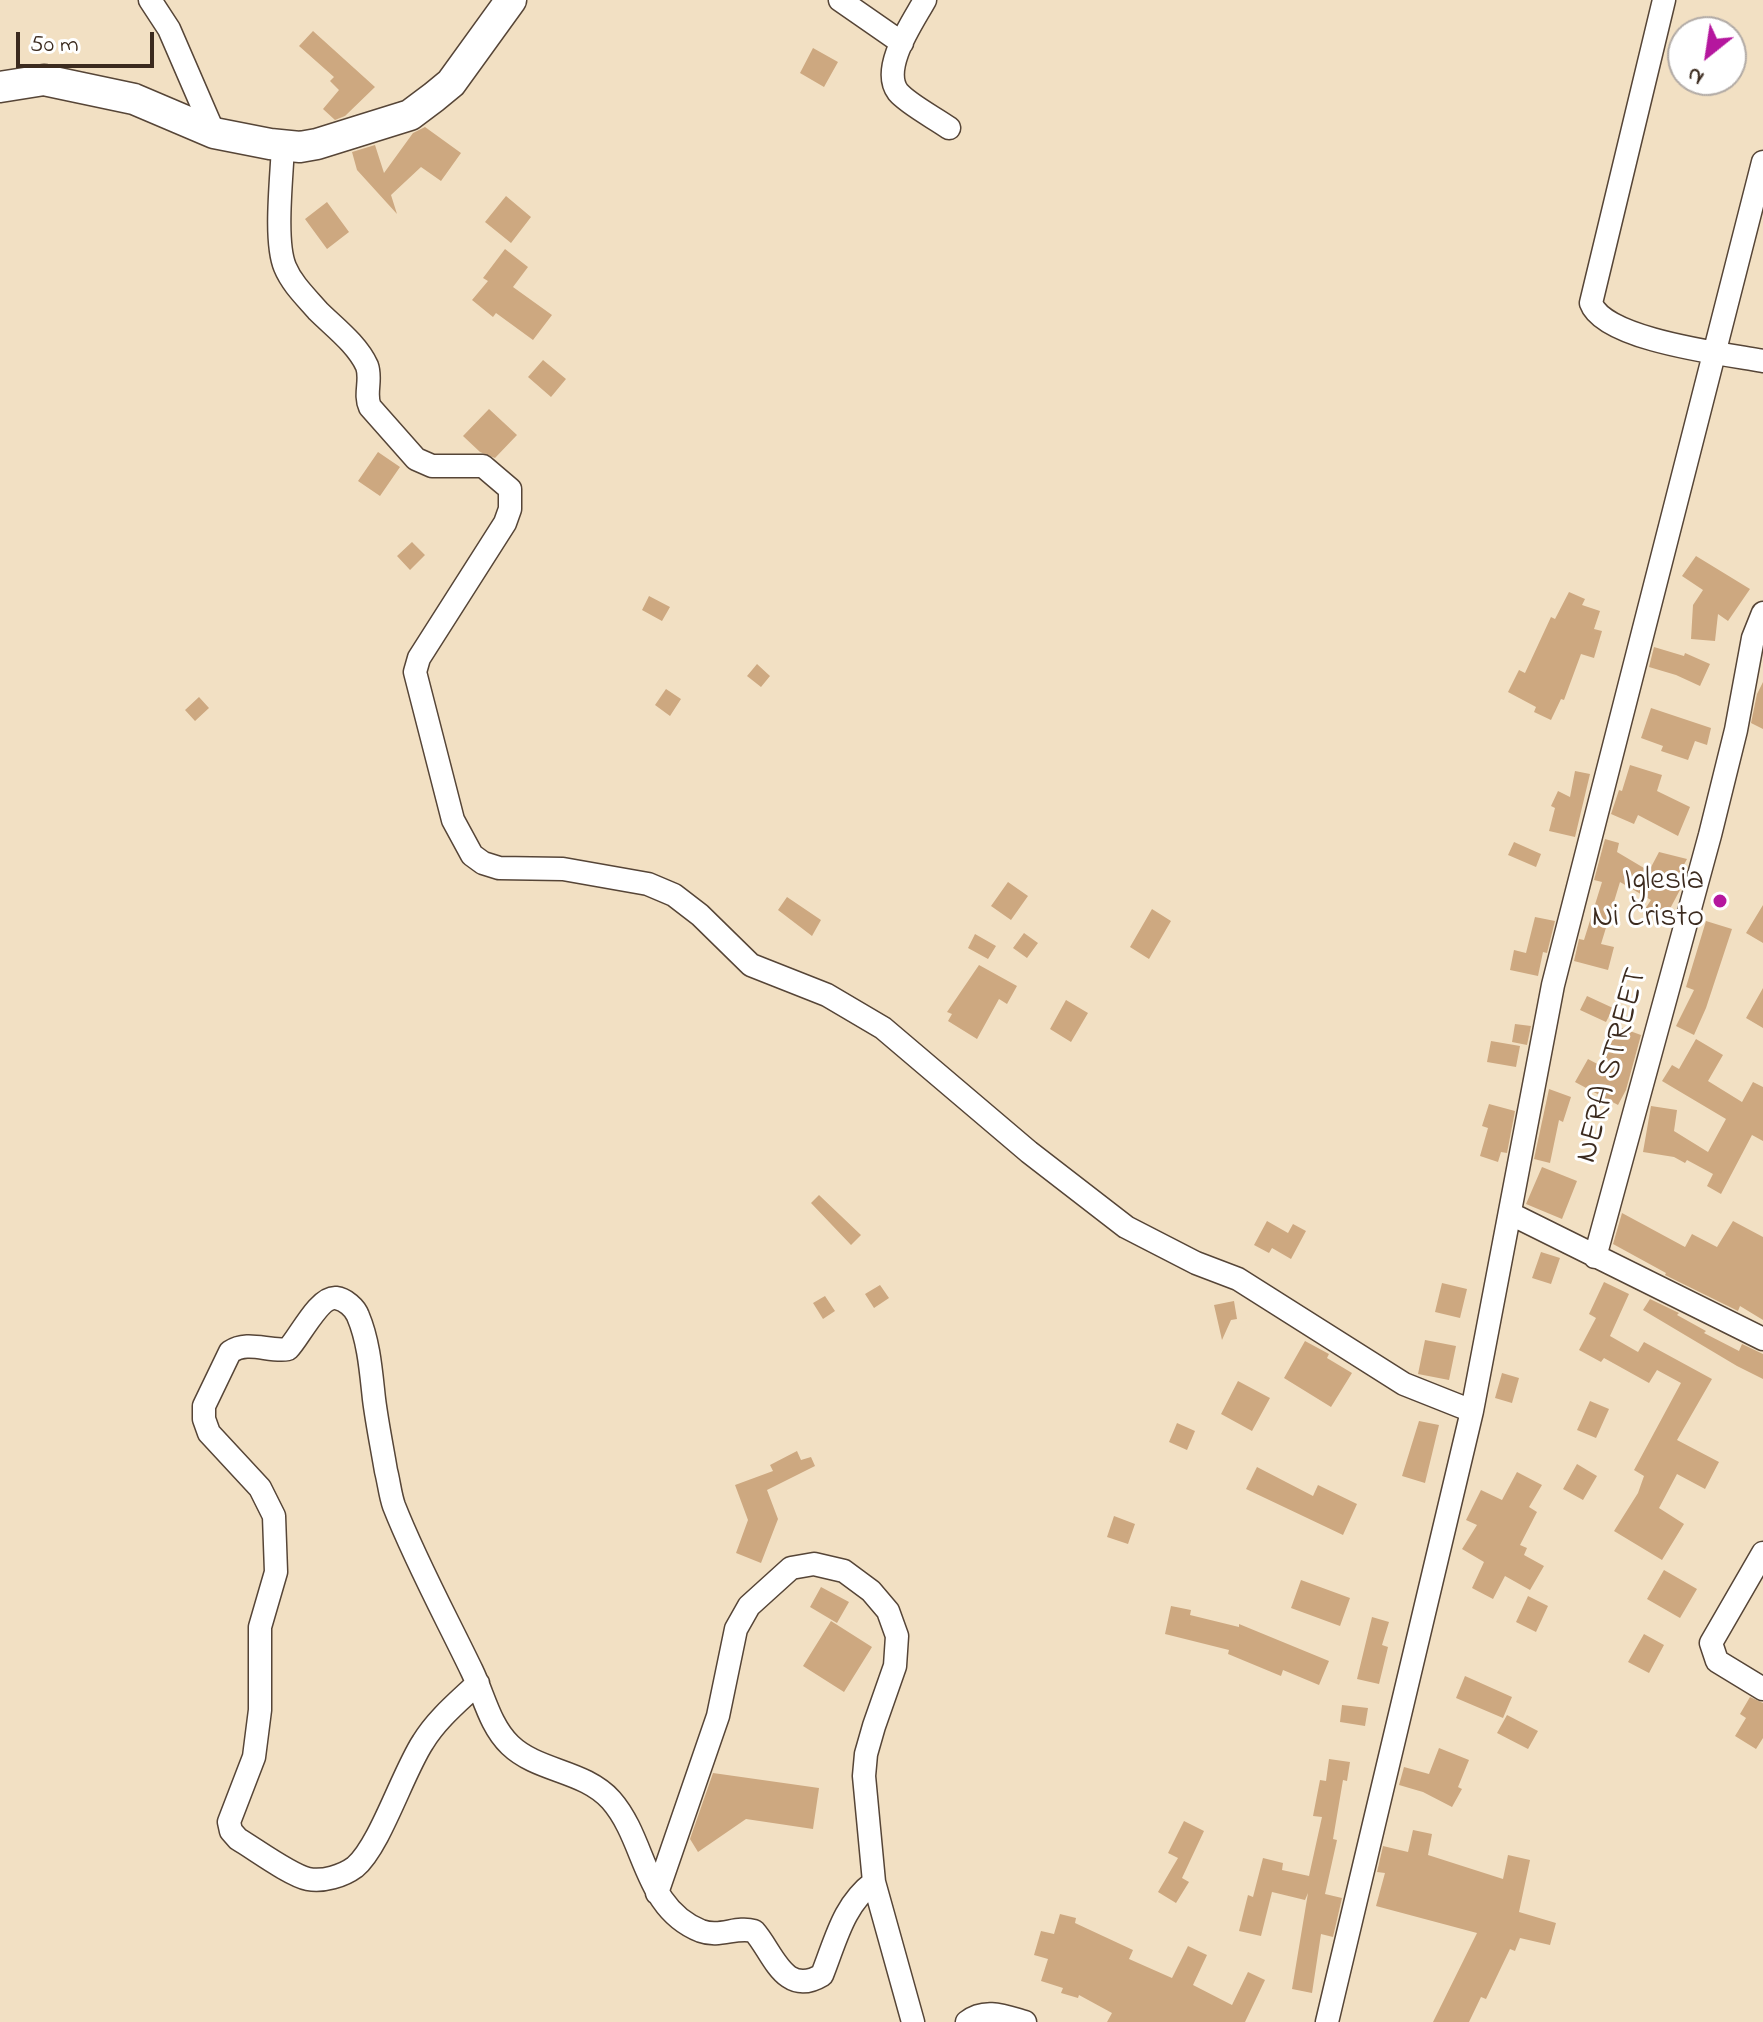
<!DOCTYPE html>
<style>
body{margin:0}
#map{position:relative;width:1763px;height:2022px;overflow:hidden;background:#f2e0c3;font-family:"Indie Flower",sans-serif}
canvas{display:block}
.north{position:absolute;left:1667px;top:16px;width:80px;height:80px;box-sizing:border-box;background:#fff;border:2px solid #b1aaa5;border-radius:50%;rotate:210deg;font-size:22px;font-weight:700;line-height:32px;text-align:center;color:#3b2a1e}
.north::after{content:'';display:block;margin:auto;width:28px;height:36px;background:#b5179e;clip-path:polygon(50% 0,100% 100%,50% 72%,0 100%)}
.scale{position:absolute;left:16px;top:32px;width:138px;height:36px;box-sizing:border-box;border:4px solid #3b2a1e;border-top:0;padding-left:10px;font-size:24px;line-height:28px;white-space:nowrap;color:#3b2a1e;-webkit-text-stroke:6px #fff;paint-order:stroke}
</style>
<div id="map">
<canvas width="1763" height="2022"></canvas>
<div class="north">N</div>
<div class="scale">50 m</div>
</div>
<script>
const ctx = document.querySelector('canvas').getContext('2d');
ctx.lineJoin = 'round';
function paint(path, color) {
  ctx.fillStyle = color;
  ctx.fill(path, 'evenodd');
}
function strokePath(path, color, width, dash) {
  ctx.strokeStyle = color;
  ctx.lineWidth = width;
  ctx.lineCap = dash ? 'butt' : 'round';
  ctx.setLineDash(dash || []);
  ctx.stroke(path);
}
function write(font, color, halo, rows, align = 'center') {
  ctx.font = font + ' "Indie Flower",sans-serif';
  ctx.lineWidth = 6;
  ctx.setLineDash([]);
  ctx.textBaseline = 'middle';
  ctx.strokeStyle = halo;
  ctx.fillStyle = color;
  for (const [text, x, y, turn = 0] of rows) {
    ctx.save();
    ctx.translate(x, y);
    ctx.rotate((+turn || 0) * Math.PI / 180);
    ctx.textAlign = isNaN(turn) ? turn : align;
    if (halo) ctx.strokeText(text, 0, 0);
    ctx.fillText(text, 0, 0);
    ctx.restore();
  }
}
paint(new Path2D(`
 M313,31l62,56 -30,29 -10,4 -12,-11 16,-19 -9,-9 4,-4 -35,-31z
 M813,48l25,14 -14,25 -24,-14z
 M425,127l36,26 -20,28 -20,-14 -30,28 6,19 -40,-44 -5,-18 23,-7 9,28 29,-40z
 M506,196l25,21 -20,26 -26,-21z
 M327,202l22,30 -22,17 -22,-30z
 M505,249l23,18 -15,20 39,28 -19,25 -37,-27 -3,4 -21,-17 16,-19 -5,-3z
 M543,360l23,19 -15,18 -23,-20z
 M489,409l28,26 -22,23 -15,-6 -17,-16z
 M378,452l22,15 -20,29 -22,-15z
 M412,542l13,13 -15,15 -13,-14z
 M1696,556l54,33 -22,32 -10,-7 -3,27 -24,-2 2,-34 10,-15 -21,-14z
 M1569,592l16,7 -3,6 18,6 -6,18 8,2 -8,27 -13,-4 -17,46 -3,-1 -10,21 -17,-8 2,-5 -28,-15 11,-22 6,3 26,-56 4,2z
 M649,596l21,11 -8,14 -20,-11z
 M1654,647l30,9 1,-3 25,11 -10,22 -24,-11 -27,-8z
 M757,664l13,12 -9,11 -14,-11z
 M1763,682v47l-12,-6 6,-29z
 M666,689l15,10 -11,17 -15,-11z
 M199,697l10,11 -14,13 -10,-11z
 M1651,708l60,20 -4,17 -12,-4 -7,19 -27,-9 2,-5 -22,-8z
 M1630,765l32,10 -5,16 33,16 -12,29 -40,-21 -4,9 -23,-10 8,-24 3,1z
 M1575,771l15,3 -15,63 -26,-6 6,-23 -4,-2 7,-15 12,6z
 M1605,839l14,4 -2,9 32,19 10,-19 28,7 -12,23 7,3 -1,3 -17,32 -19,-11 6,-9 -31,-18 -19,62 13,3 -6,23 -34,-9 5,-22 5,1 18,-58 -8,-2z
 M1514,842l27,12 -5,13 -28,-12z
 M1008,882l20,14 -17,24 -20,-14z
 M787,897l34,23 -9,16 -34,-26z
 M1763,905v38l-17,-10z
 M1152,909l19,12 -22,38 -19,-12z
 M1535,917l20,4 -8,32 -4,-1 -5,24 -28,-6 4,-20 12,3z
 M1706,921l26,8 -26,79 -12,27 -18,-9 18,-36 -8,-3z
 M1024,933l14,10 -11,15 -14,-10z
 M975,934l21,12 -8,13 -20,-11z
 M979,965l38,21 -10,18 -8,-5 -22,40 -29,-18 4,-7 -5,-2z
 M1763,988v40l-17,-10z
 M1587,996l26,12 -7,14 -26,-12z
 M1066,1000l22,13 -17,29 -21,-13z
 M1515,1024l16,2 -4,19 -15,-3z
 M1616,1026l25,9 -15,55 -8,15 -43,-23 13,-23 15,8z
 M1696,1039l27,16 -15,26 34,21 11,-20 10,5v54l-11,-6 -31,59 -14,-8 6,-12 -26,-14 -2,3 -11,-6 -31,-5 8,-46 26,4 -3,21 34,21 18,-33 -64,-38 10,-16 7,4z
 M1491,1041l29,5 -4,21 -29,-5z
 M1549,1089l22,8 -8,25 -4,-2 -9,43 -16,-4z
 M1489,1104l26,7 -8,42 -6,-1 -3,10 -18,-6 8,-28 -6,-2z
 M1542,1167l35,14 -15,38 -36,-15z
 M819,1195l42,40 -10,10 -40,-42z
 M1622,1213l63,34 7,-13 25,13 16,-26 30,16v83l-23,-14 -2,5 -73,-36 1,-2 -53,-29z
 M1267,1221l21,12 5,-9 13,7 -15,28 -19,-11 -3,5 -15,-8z
 M1541,1252l19,6 -9,26 -19,-6z
 M1604,1282l25,12 -19,42 28,16 6,-10 68,37 -35,61 42,22 -14,27 -28,-15 -18,34 25,16 -22,36 -48,-29 24,-38 6,-17 -10,-6 47,-87 -24,-13 -8,13 -45,-25 -3,4 -22,-12 17,-32 -7,-4z
 M1442,1283l25,6 -7,29 -25,-6z
 M880,1285l9,13 -15,10 -9,-14z
 M825,1296l10,15 -12,8 -10,-16z
 M1650,1299l29,14 -2,2 29,16 -2,2 35,18 3,-7 21,10v25l-26,-13 -94,-56z
 M1234,1301l3,18 -6,1 -9,20 -8,-35z
 M1425,1340l31,6 -7,34 -31,-6z
 M1305,1341l24,13 -2,4 25,15 -21,34 -47,-29z
 M1502,1373l17,5 -7,25 -17,-5z
 M1238,1381l32,17 -18,33 -31,-17z
 M1590,1401l19,8 -13,29 -19,-8z
 M1419,1421l20,4 -14,58 -23,-7z
 M1177,1423l18,8 -8,19 -18,-8z
 M797,1451l4,9 10,-3 4,9 -48,24 11,29 -17,44 -25,-10 12,-33 -13,-35 38,-14 -3,-6z
 M1577,1464l20,12 -14,24 -20,-11z
 M1257,1467l56,29 5,-11 39,19 -14,31 -97,-46z
 M1517,1472l25,13 -13,22 8,5 -17,33 7,3 -3,7 20,11 -14,24 -25,-14 -12,23 -21,-11 12,-26 -22,-13 15,-24 -11,-5 15,-30 21,10z
 M1114,1516l21,8 -7,20 -21,-7z
 M1664,1570l33,19 -17,29 -33,-19z
 M1301,1580l49,18 -10,28 -49,-18z
 M821,1587l28,15 -12,21 -27,-16z
 M1528,1596l20,10 -12,26 -20,-10z
 M1171,1606l20,4 -1,5 49,12v-3l90,37 -10,24 -36,-15 -2,6 -53,-22 1,-4 -64,-16z
 M1372,1617l17,5 -7,23 6,2 -9,37 -22,-5z
 M831,1621l41,26 -28,45 -41,-26z
 M1644,1634l20,11 -15,28 -21,-11z
 M1465,1676l47,21 -9,21 -47,-20z
 M1750,1697l13,6v35l-7,11 -21,-13 11,-18 -6,-4z
 M1342,1705l26,3 -3,18 -25,-4z
 M1507,1715l31,16 -10,18 -31,-16z
 M1439,1748l30,12 -11,27 4,2 -10,18 -29,-15 -24,-7 5,-18 25,7z
 M1329,1759l21,3 -3,19 -4,-1 -10,59 4,1 -12,54 17,4 -9,39 -12,-3 -9,59 -20,-4 16,-96 -3,7 -33,-8 -11,44 -22,-5 9,-36 5,2 10,-39 20,5 -1,7 27,6 13,-59 -9,-1 7,-36 6,1z
 M713,1773l106,15 -6,41 -67,-10 -48,33 -8,-13z
 M1184,1821l20,10 -22,47 7,4 -13,21 -18,-11 20,-34 -10,-5z
 M1413,1830l19,4 -4,21 75,24 5,-24 22,5 -11,52 37,11 -6,22 -30,-7 -5,13 -5,-2 -24,50 -5,-2 -12,25h-36l44,-89 -101,-27 9,-33 -8,-1 6,-26 25,6z
 M1060,1914l16,4 -1,5 58,27 -4,9 43,19 16,-32 19,9 -14,30 39,20 16,-33 17,8 -20,42h-138l5,-9 -33,-18 -1,3 -17,-5 2,-5 -22,-7 7,-22 -14,-4 7,-24 13,3z`), '#cda880');
const street = new Path2D(`
 M150,0l19,29 45,104
 M840,0l62,43
 M925,0c-12,22 -45,68 -27,92 10,12 37,26 51,36
 M1664,0l-73,303c13,37 134,51 172,58
 M283,145c-1,30 -9,96 2,122 7,17 21,30 33,44 16,16 39,33 49,55 5,14 -3,28 3,41l46,52 16,7h51l27,23v20l-5,14 -86,135 -4,14 38,148 19,35 11,8 16,5 64,1 85,15 26,11 26,20 51,50 76,30 56,33 146,124 97,75 70,36 42,16 166,105 68,27
 M1511,1214l252,125
 M1595,1257l115,-422 26,-105 17,-92 10,-25
 M1763,1553l-52,90 6,18 46,28
 M478,1683c-20,19 -41,36 -55,59 -20,30 -43,104 -68,125 -12,9 -32,15 -47,12 -18,-4 -53,-30 -70,-40l-7,-8 -2,-9 25,-65 6,-47v-83l16,-55 -2,-56 -14,-28 -51,-55 -5,-14v-13l26,-54c18,-12 38,0 58,-3 11,-11 31,-53 48,-51 9,1 19,10 22,18 11,26 13,56 16,83 3,24 8,48 12,72 3,11 4,24 8,35 22,56 52,111 78,165 12,25 18,55 38,74 28,27 74,25 101,55 36,41 32,108 90,131 19,7 35,-5 53,0 19,21 30,67 68,44 14,-35 21,-70 52,-93
 M657,1893l61,-177 18,-87 13,-23 42,-38 23,-4 30,7 27,20 17,20 9,25 -2,30 -21,60 -8,28 -2,22 10,106 39,140
 M967,2022c18,-14 37,-6 58,0
 M1327,2022l145,-611 81,-426 210,-823`);
const secondary = new Path2D(`
 M0,87l44,-7 90,19 80,34 56,11 30,3 17,-3 93,-29 24,-18 17,-14 60,-83`);
strokePath(street, '#564537', 25);
strokePath(secondary, '#564537', 33);
strokePath(street, '#fff', 22);
strokePath(secondary, '#fff', 30);
for (const [x, y, r, color] of [
 [1720,901,8,"#b5179e"]
]) {
  const dot = new Path2D();
  dot.arc(x, y, r, 0, 2 * Math.PI);
  ctx.fillStyle = color;
  ctx.fill(dot);
  strokePath(dot, '#fff', 3);
}
write('32px', '#3b2a1e', '#fff', [
 ["Iglesia",1704,883],
 ["Ni Cristo",1704,920]
], 'right');
write('32px', '#3b2a1e', '#fff', [
 ["NERA STREET",1614,1066,-75]
]);
</script>
